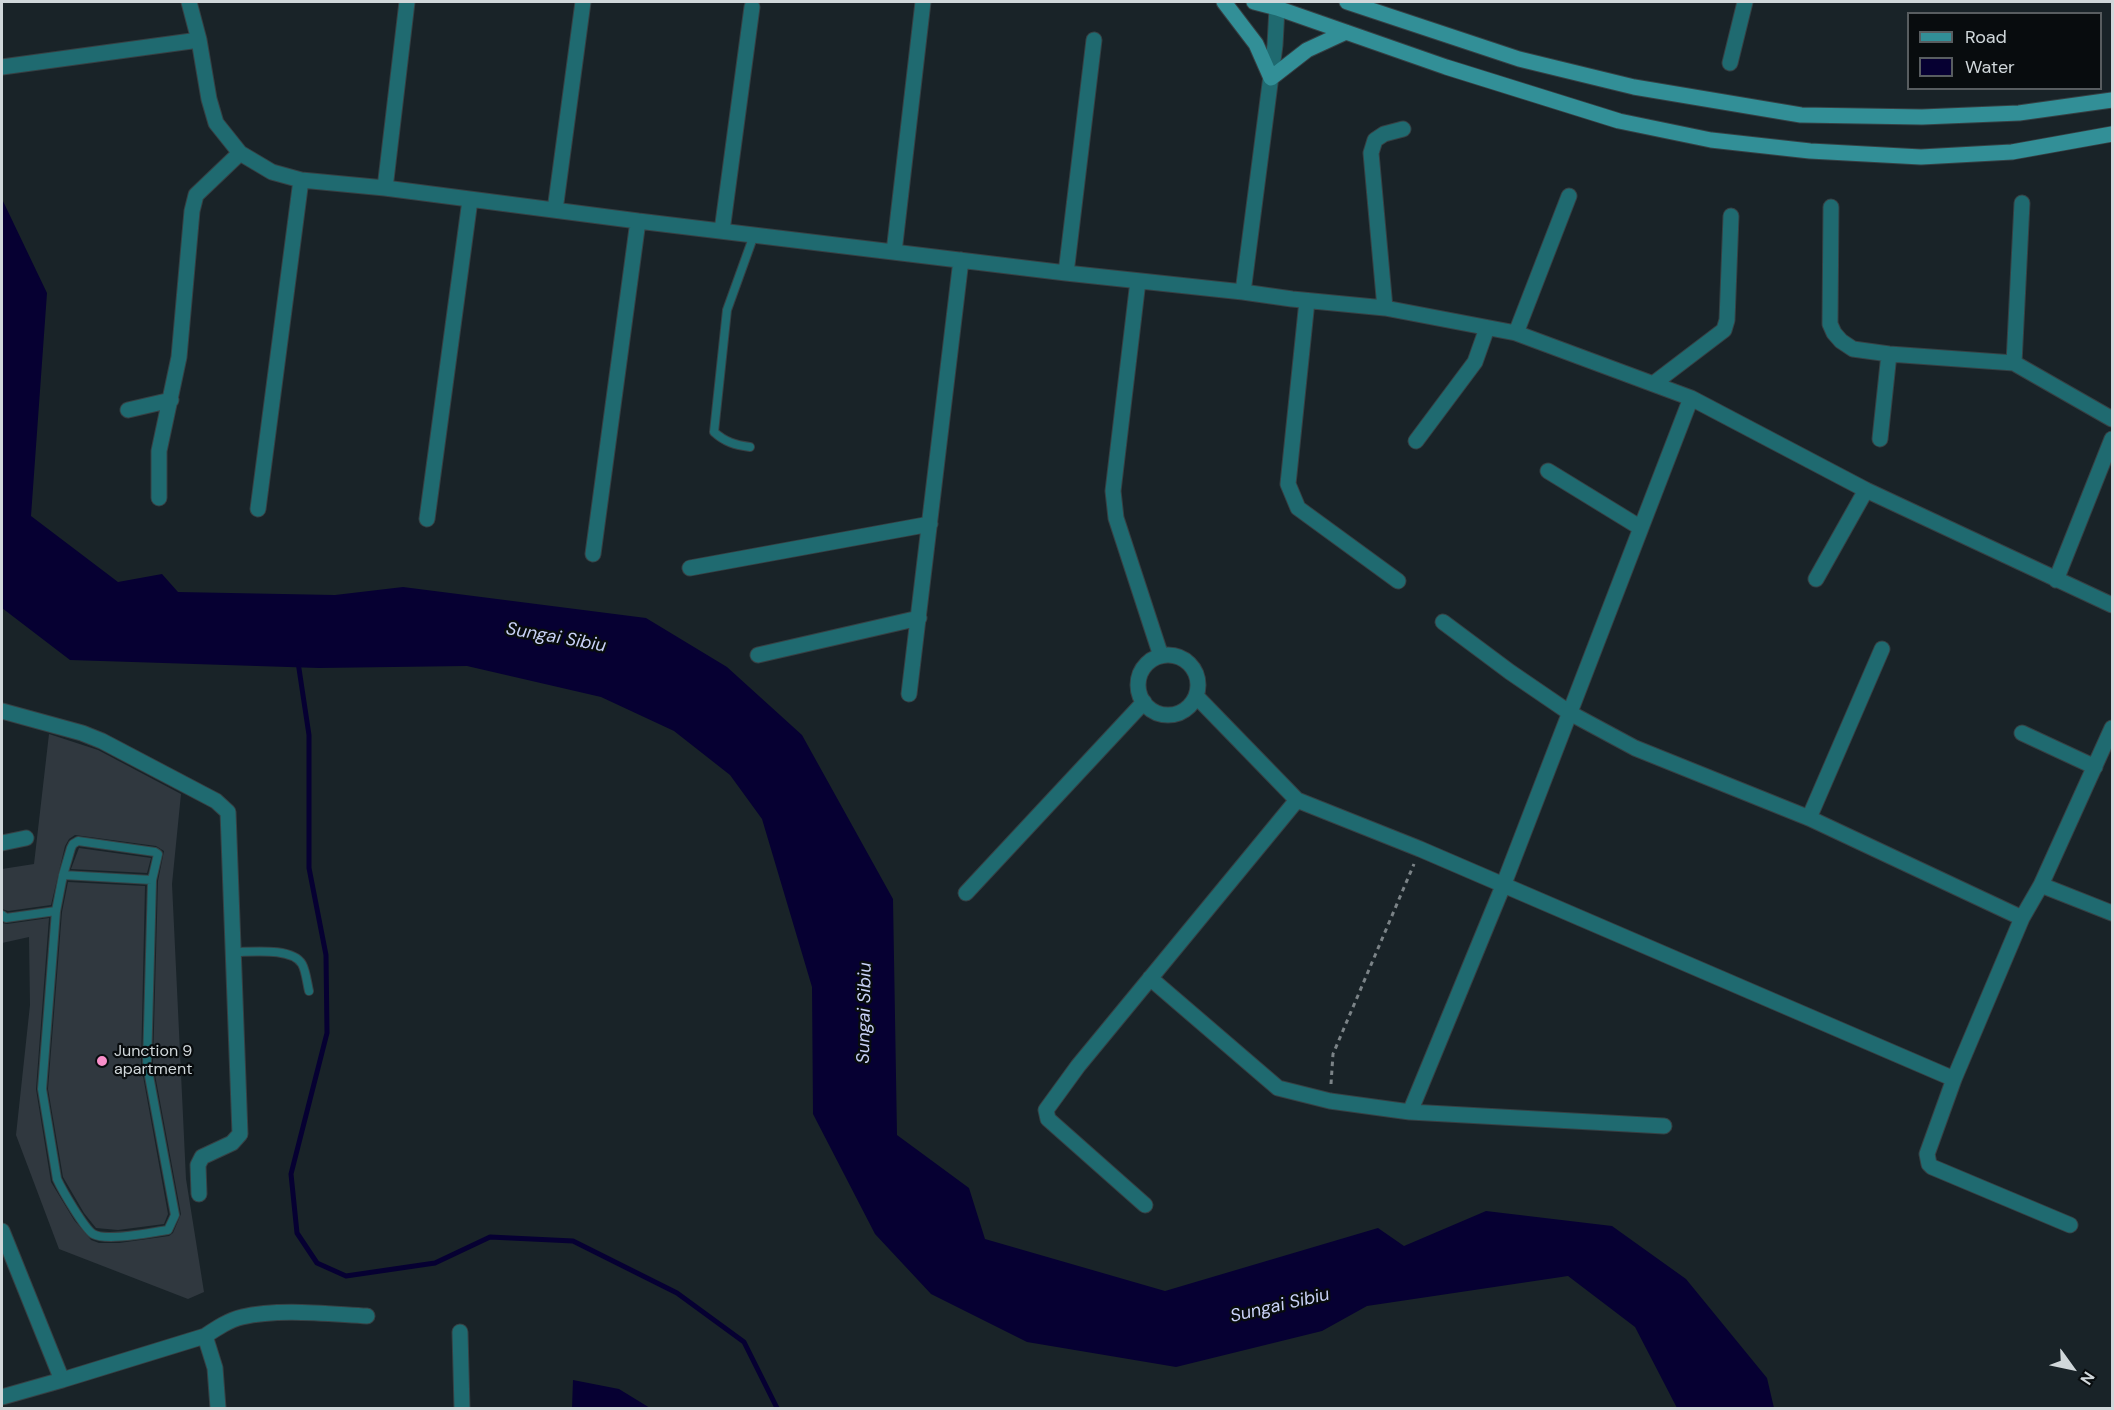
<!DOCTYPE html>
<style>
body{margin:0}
#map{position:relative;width:2114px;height:1410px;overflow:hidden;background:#192328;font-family:"DM Sans",sans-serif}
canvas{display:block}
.frame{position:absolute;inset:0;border:3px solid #d0d7da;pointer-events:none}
.legend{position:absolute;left:1907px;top:12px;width:195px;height:78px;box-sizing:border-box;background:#080c0e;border:2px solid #585d60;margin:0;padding:8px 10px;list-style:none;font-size:18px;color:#d0d7da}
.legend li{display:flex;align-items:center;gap:12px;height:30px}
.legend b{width:30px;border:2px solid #585d60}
.north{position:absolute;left:2042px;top:1338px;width:60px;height:60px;-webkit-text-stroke:4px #080c0e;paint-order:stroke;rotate:123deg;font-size:16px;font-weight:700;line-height:24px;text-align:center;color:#d0d7da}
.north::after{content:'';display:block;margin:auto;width:21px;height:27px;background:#d0d7da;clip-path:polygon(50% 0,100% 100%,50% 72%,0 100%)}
</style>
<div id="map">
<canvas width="2114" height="1410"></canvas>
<div class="frame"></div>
<ul class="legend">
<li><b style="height:8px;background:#328f97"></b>Road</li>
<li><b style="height:16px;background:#060032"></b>Water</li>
</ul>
<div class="north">N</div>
</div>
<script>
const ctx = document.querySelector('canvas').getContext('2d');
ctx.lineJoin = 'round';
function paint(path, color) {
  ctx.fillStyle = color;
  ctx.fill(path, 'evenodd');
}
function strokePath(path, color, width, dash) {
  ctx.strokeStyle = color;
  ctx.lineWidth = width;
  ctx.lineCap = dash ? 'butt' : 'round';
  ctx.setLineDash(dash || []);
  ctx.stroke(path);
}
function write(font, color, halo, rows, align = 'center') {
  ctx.font = font + ' "DM Sans",sans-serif';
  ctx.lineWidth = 4.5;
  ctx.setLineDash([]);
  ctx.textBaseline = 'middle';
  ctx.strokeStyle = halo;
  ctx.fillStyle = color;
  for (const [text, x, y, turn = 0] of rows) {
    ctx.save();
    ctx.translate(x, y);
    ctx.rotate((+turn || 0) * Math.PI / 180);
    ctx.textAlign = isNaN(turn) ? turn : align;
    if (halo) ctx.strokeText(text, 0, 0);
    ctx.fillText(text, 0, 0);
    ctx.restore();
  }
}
paint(new Path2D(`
 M2,199l45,94 -16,223 87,66 44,-8 16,18 157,3 68,-8 243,31 81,49 75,68 91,164 4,236 72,53 16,51 180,52 213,-63 26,18 82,-35 126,15 74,53 81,99 7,30h-97l-42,-81 -67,-51 -201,30 -45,25 -146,36 -149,-25 -96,-48 -56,-60 -62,-120 -1,-127 -50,-168 -32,-44 -56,-44 -73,-34 -134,-31 -148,2 -249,-8 -68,-52z
 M573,1380l46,9 31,19h-78z`), '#060032');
strokePath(new Path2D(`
 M298,662l11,73v133l17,87 1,78 -36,141 6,59 20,30 29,13 89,-13 55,-26 83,4 104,52 67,49 33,66`), '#060032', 5);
paint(new Path2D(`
 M49,734l49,16 83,44 -9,90 14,295 18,113 -16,7 -129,-50 -43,-114 14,-130 -1,-68 -27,6v-20l5,1 42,-6 -13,171 15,93 23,38 17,20 8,3h20l50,-7 4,-3 8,-19 -28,-150 5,-183 6,-30 -8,-5 -81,-11 -6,4 -4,7 -14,59 -43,6 -6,-2v-40l32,-5z
 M79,848l72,10 -4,15 -76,-4z
 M68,882l77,4 -4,179 27,149 -4,10 -46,6 -22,-2 -12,-15 -21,-36 -15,-88 14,-177z`), '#30383f');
const lane = new Path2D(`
 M750,447c-15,-2 -25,-5 -36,-15l13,-122 27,-75
 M78,841l77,11 3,2 -6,26 -5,185 28,150 -7,15c-16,2 -61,12 -75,4 -9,-6 -31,-44 -36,-55l-15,-90 14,-178 7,-36 8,-27 2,-4z
 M63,875l89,5
 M2,915l4,3 50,-7
 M234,952c17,0 58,-5 68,12 4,7 5,19 7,27`);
const street = new Path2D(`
 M189,2l10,38 10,59 7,24 24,30 32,19 29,8 84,8 253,33 428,52 177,19
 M1277,8l-2,37 -32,247 49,7 93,9 131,25 175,65 175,92 246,115
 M1730,63l15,-61
 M2,67l197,-27
 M385,188l22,-186
 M1831,207l-1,117 4,9 7,8 12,8 36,5 125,9 98,56
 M555,210l28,-208
 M722,231l30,-224
 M894,252l29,-250
 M1066,273l28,-233
 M1138,281l-25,210 3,27 45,138
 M1307,301l-19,183 10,24 100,73
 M1385,308l-14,-155 4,-13 9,-6 19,-5
 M1516,333l53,-137
 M2014,363l8,-160
 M1653,384l71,-54 3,-10 4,-104
 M128,410l43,-10
 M1880,439l9,-85
 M1416,441l59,-79 12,-34
 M1548,471l93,57
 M159,498v-47l20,-94 13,-146 4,-16 44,-42
 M258,509l43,-329
 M427,519l43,-319
 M593,554l45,-333
 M690,568l240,-44
 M1816,579l50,-89
 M2056,580l56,-141
 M1443,622l67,50 60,41 65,35 174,70 213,100
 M758,655l161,-37
 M1138 685a30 30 0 1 1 60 0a30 30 0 1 1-60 0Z
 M909,694l52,-434
 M1196,696l101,104 123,49 534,230
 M2,711l80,22 20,8 114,60 12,11 12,322 -8,9 -30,14 -4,8 1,29
 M2022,733l73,34
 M1809,818l73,-169
 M2,843l24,-5
 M2041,885l71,28
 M966,893l178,-191
 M1150,978l128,110 52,13 80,11 254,14
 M1410,1112l93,-226 188,-488
 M1145,1205l-97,-86 -2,-9 32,-44 219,-266
 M2070,1225l-138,-58 -3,-3 -2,-10 27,-75 68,-161 19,-33 71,-157
 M2,1231l60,149 143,-44 10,32 3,40
 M460,1332l2,76
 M205,1336c12,-8 24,-16 37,-19 37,-9 87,-3 125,-1
 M2,1397l60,-17`);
const secondary = new Path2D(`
 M1224,2l32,42 15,34 36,-28 39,-18
 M1254,2l23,6 169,59 173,54 92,19 99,11 111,6 91,-5 100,-18
 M1347,2l172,57 115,28 167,28 121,2 97,-4 93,-13`);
strokePath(lane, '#364044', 10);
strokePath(street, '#364044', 17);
strokePath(secondary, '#364044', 17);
strokePath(new Path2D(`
 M1331,1084l2,-30 81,-190`), '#7b8387', 3, [4.5, 4.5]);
strokePath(lane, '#1f6a70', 8);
strokePath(street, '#1f6a70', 15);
strokePath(secondary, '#328f97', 15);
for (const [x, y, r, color] of [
 [102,1061,6,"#f98fca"]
]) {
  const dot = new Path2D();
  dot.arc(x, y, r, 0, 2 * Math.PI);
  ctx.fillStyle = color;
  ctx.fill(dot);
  strokePath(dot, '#080c0e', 2);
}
write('16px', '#d0d7da', '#080c0e', [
 ["Junction 9",114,1052],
 ["apartment",114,1070]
], 'left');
write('italic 18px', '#c9d2f7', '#080c0e', [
 ["Sungai Sibiu",556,638,10],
 ["Sungai Sibiu",865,1013,-89],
 ["Sungai Sibiu",1280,1306,-13]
]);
</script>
